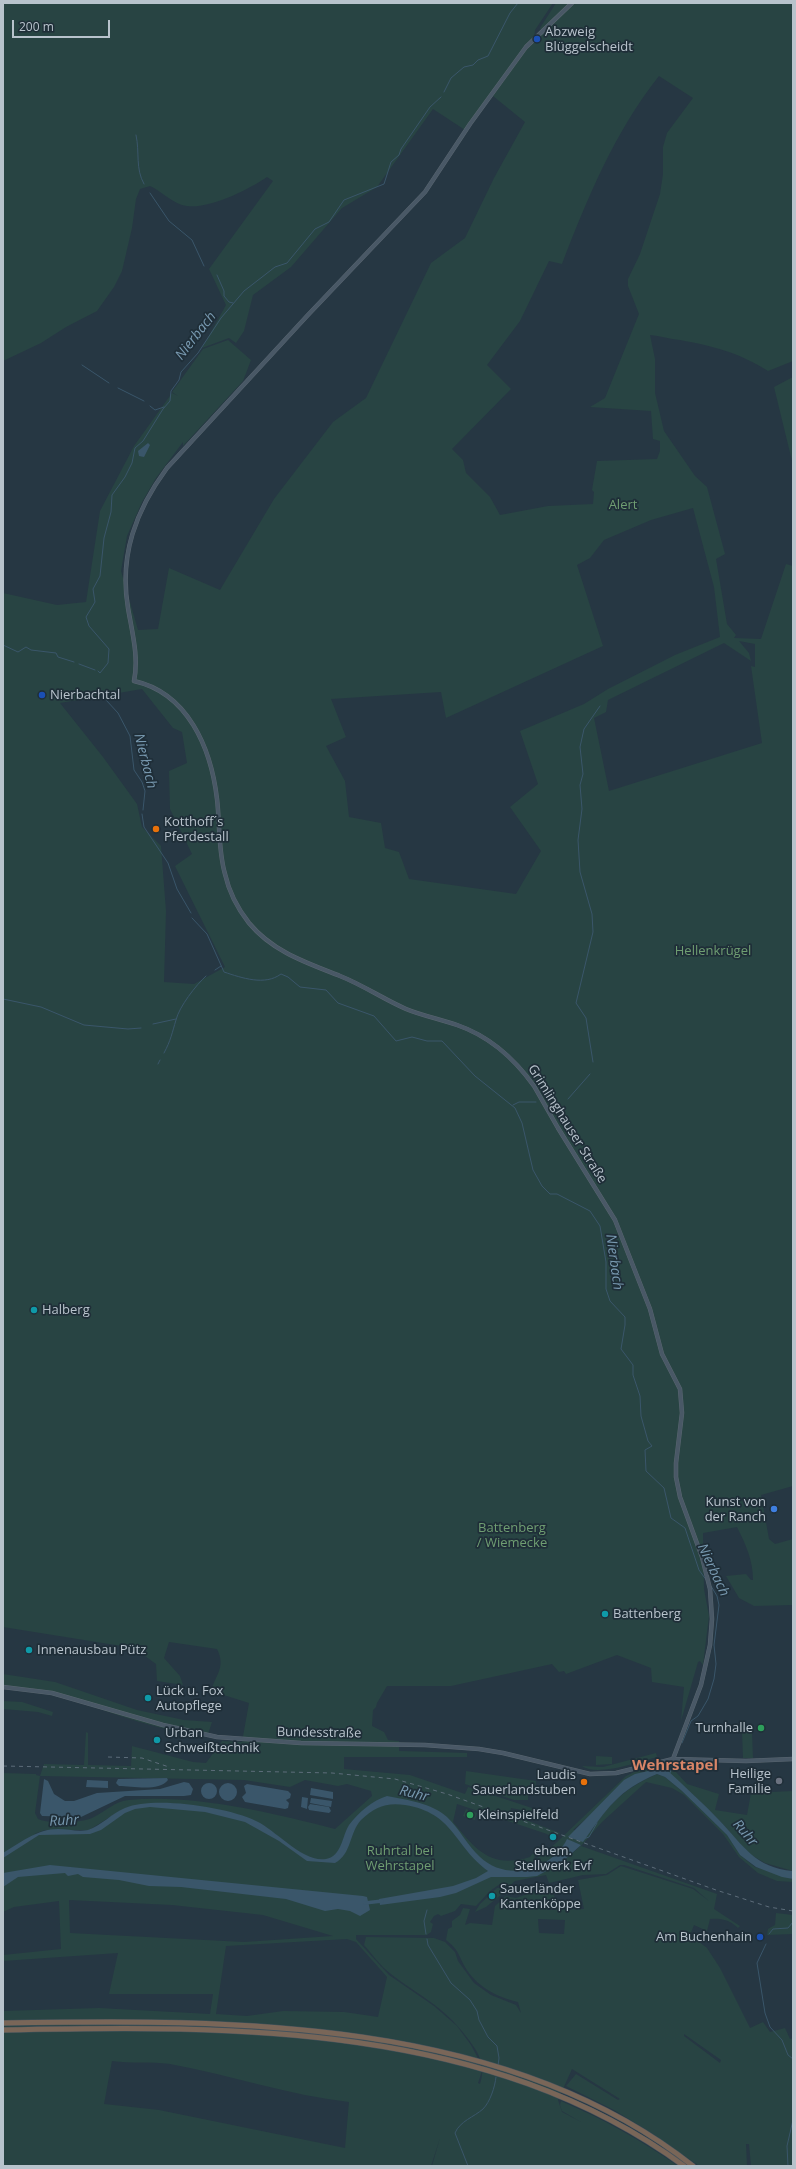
<!DOCTYPE html>
<meta charset="utf-8">
<style>
body{margin:0}
#map{position:relative;width:796px;height:2169px;overflow:hidden;background:#263743;font-family:"Open Sans",sans-serif}
canvas{display:block}
.frame{position:absolute;inset:0;border:4px solid #b8c3cc;pointer-events:none}
.scale{position:absolute;left:12px;top:20px;width:98px;height:18px;box-sizing:border-box;border:2px solid #b8c3cc;border-top:0;padding-left:5px;font-size:12px;line-height:14px;white-space:nowrap;color:#b8c3cc;-webkit-text-stroke:3px #1f2e38;paint-order:stroke}
</style>
<div id="map">
<canvas width="796" height="2169"></canvas>
<div class="frame"></div>
<div class="scale">200 m</div>
</div>
<script>
const ctx = document.querySelector('canvas').getContext('2d');
ctx.lineJoin = 'round';
function paint(path, color) {
  ctx.fillStyle = color;
  ctx.fill(path, 'evenodd');
}
function strokePath(path, color, width, dash) {
  ctx.strokeStyle = color;
  ctx.lineWidth = width;
  ctx.lineCap = dash ? 'butt' : 'round';
  ctx.setLineDash(dash || []);
  ctx.stroke(path);
}
function write(font, color, halo, rows, align = 'center') {
  ctx.font = font + ' "Open Sans",sans-serif';
  ctx.lineWidth = 3.5;
  ctx.setLineDash([]);
  ctx.textBaseline = 'middle';
  ctx.strokeStyle = halo;
  ctx.fillStyle = color;
  for (const [text, x, y, turn = 0] of rows) {
    ctx.save();
    ctx.translate(x, y);
    ctx.rotate((+turn || 0) * Math.PI / 180);
    ctx.textAlign = isNaN(turn) ? turn : align;
    if (halo) ctx.strokeText(text, 0, 0);
    ctx.fillText(text, 0, 0);
    ctx.restore();
  }
}
paint(new Path2D(`
 M3,3h550l-18,27 -1,8 -69,92 -32,-21 -56,78 -35,21 -51,59 -38,28 -9,36 -8,12 -7,-5 -27,10 24,-43 -17,-36 64,-88 -6,-4c-19,13 -62,35 -85,28 -12,-4 -21,-14 -32,-19l-10,3 -4,10 -4,29 -10,43 -8,16 -17,24 -31,16 -25,16 -38,18z
 M556,3h15l-30,27 -1,-2z
 M574,3h219v358l-25,10c-28,-18 -55,-25 -88,-31 -10,-1 -20,-4 -30,-5l5,24v34l9,38 31,45 12,11 18,67 -9,5 11,65 9,11 -2,3 27,1 25,-75 7,2v920l-32,9 8,44 6,5 18,-5v66l-39,1 -15,-8 -13,-22 20,-2 5,6h2c0,-20 -7,-35 -16,-53l-34,6 1,56 5,27 -6,49 -3,-4 -2,1 -17,59 3,-34 -32,-5 -1,-14 -34,-13 -51,19 -2,-3 -5,1 -7,-8 -101,22h-64l-10,17 -1,4 -3,3 -1,16 12,6 4,8 11,1v10l68,2v4h-123v12l66,6 55,19 3,-7 67,22 -3,3 -21,-4 -1,6 50,19 -7,6 -6,-5 -90,-30 -4,18c23,28 38,47 77,35l9,-11 3,3 -8,8 2,2 20,-16 70,-67 12,-6 26,-2 12,4 11,12 32,10 -4,16 32,5 4,-22 42,-2v80l-28,-8 -17,-10 -28,-32 -33,-32 -30,-20 -63,43 -21,18 18,1c19,-28 34,-43 66,-57l8,3 17,14 45,44 13,20 15,12 38,12v3l-16,-1 -19,-8 -19,-16 -16,-23 -39,-39 -12,-7 -26,-6 -44,40 -21,24 136,48 -3,15 26,17 -2,2c-8,-8 -17,-10 -28,-9l-3,12 -13,-6 -4,10 17,13 13,20 30,60 13,-6 7,10 15,-4 5,11 3,-1v128h-42l-2,-22h-3l1,22h-48l-46,-32 -39,-24 -48,-24 10,-12 42,26 2,-1 -48,-30 -14,31 4,12 19,10 -19,-11 -2,-6 1,-4c42,18 80,39 117,65h-246l8,-28 -9,28h-428v-155l96,-3 111,6 3,-20h-104l9,-41 -115,8v-6l58,-6 -2,-48 -45,6 -11,5v-139l33,1v1l4,1 4,-12 40,1 2,-33 2,1v32l43,1 1,-20 61,16 13,1 16,-22 20,1 7,-39 -38,-12c5,-17 15,-24 6,-42l-48,-7 -5,16 16,18 3,9 -26,-4 -1,-17 -22,-16 -131,-21v-1034l54,12 29,-3 14,-91 34,-65 38,-53 6,3 -6,-4 31,-43 25,-9 23,20 -8,21 -60,65v-4l-27,36 -14,24 -15,34 -6,35 17,59 20,-1 11,-61 51,22 54,-91 59,-77 33,-24 65,-135 34,-25 29,-60 31,-56 -32,-26 32,-45zM659,76l34,22 -26,35 -4,14v27l-3,20 -20,60 -12,25v7l11,28 -34,84 -15,9 61,4 2,28 7,2v10l-3,8 -60,2 -5,29 2,2 -1,12 -45,2 -48,9 -10,-18 -24,-24 -3,-13 -11,-11 59,-60 -24,-24 33,-44 29,-60 13,3c25,-65 53,-133 97,-188zM693,508l21,79 6,50 -45,18 -67,34 -24,15 -64,27 18,53 -28,23 31,44 -25,43 -107,-15 -10,-27 -14,-4 -4,-25 -32,-6 -4,-36 -19,-35 20,-9 -15,-38 110,-7 5,26 157,-72 -26,-81 13,-7 14,-18 47,-20zM739,641l16,3v23l-4,-1 11,77 -153,48 -15,-73 12,-6 2,-12 116,-57 27,18 -2,-8zM142,689l31,39 9,4 5,31 -18,8 1,38 22,45 -17,12 50,101 -31,17 -30,-2 2,-71 -5,-65 -19,-19 -5,-23 -34,-47 -43,-54zM40,1776l204,4 46,7 15,-7 33,6 9,-2 24,7 1,5 -37,33c-63,-16 -141,-35 -206,-29 -14,1 -23,11 -35,17 -10,6 -45,7 -56,2l-3,-6zM123,1809l-29,21 -60,4 11,-4h44zM567,1840l14,5c-23,23 -40,33 -73,32 11,-7 16,-4 27,-8 13,-5 26,-18 32,-29zM620,1865h4l70,23 15,13 -16,-12 -72,-23 -14,9 -29,5 6,29 -37,1 -2,-7 10,-5 -5,-12 -34,12 -10,-2 -11,10 -3,19 -22,-2 -5,2 5,-16 -7,-1 -3,7 -8,6v6l-4,2 -2,11c12,9 12,14 19,27 11,19 31,30 53,35l3,11 -5,-8 -25,-10 -17,-12 -16,-22 -3,-9 -10,-10 -11,-4 -68,-1 -2,8c8,9 17,22 27,29 28,22 51,31 74,61 12,15 22,29 15,49l-2,-1 4,-12 -1,-7 -10,-19 -14,-19 -23,-20 -45,-31 -33,-36v-4h71l4,-3 2,-8 -3,-2 4,-6 4,-2 3,2 14,-5 6,-7 15,2 14,-15 10,-7 6,5 9,-8 31,-6 3,8 34,-8 23,-1zM69,1900l103,5 91,10 70,21 -89,6 -174,-9zM538,1919l27,1 -1,14 -25,-1zM347,1939l9,3 31,35 -9,40 -34,-5 -61,-1 -36,5 -31,-2 10,-68zM684,2034l37,26 -1,3 -36,-27zM112,2061c19,3 39,0 58,3 60,11 118,31 179,38l-4,46 -186,-38 -55,-6z
 M793,377v88l-19,-78z
 M3,1674l52,8 82,28 47,10 28,2 -5,15c-20,-4 -40,-7 -60,-13 -47,-13 -94,-35 -144,-35z
 M3,1701l19,1 31,10 -1,4 -14,-4 -35,-3z
 M742,1732h10l1,26h-10z
 M656,1753l1,4c-17,5 -61,20 -75,9l21,1z
 M596,1756l16,1v7l-16,1z
 M466,1771l70,10 -1,12h-7v7h-14l-49,-16z
 M466,1809l11,4 -2,7 -12,-4z
 M497,1888h4l1,6 -16,13 -11,5 5,-8z
 M776,1913l17,2v19l-26,1 1,-6 7,-4z`), '#284443');
paint(new Path2D(`
 M148,443l2,2 -6,12 -5,-1 -1,-5z
 M657,1769l10,1c18,17 36,33 53,51 23,24 35,47 73,50v8l-11,-2 -26,-10 -16,-12 -13,-20 -45,-44 -17,-14 -8,-3c-39,16 -50,35 -74,68l-15,-5 56,-57 11,-6z
 M167,1778l1,2c-9,12 -36,6 -49,6l-3,-3 2,-4z
 M44,1779l4,2 6,13 11,7h9l23,-8 63,-4 24,-7 5,1 4,6 -2,6 -7,1h-59l-44,21 -39,-1 -2,-3z
 M87,1780l21,1v7l-22,-1z
 M201 1791a8 8 0 1 1 16 0a8 8 0 1 1-16 0Z
 M219 1792a9 9 0 1 1 18 0a9 9 0 1 1-18 0Z
 M247,1784l41,7 3,3 -1,4 -4,2 3,3 -1,5 -3,1 -40,-7 -3,-5 4,-4 -2,-7z
 M311,1788l22,4v7l-23,-4z
 M387,1796c20,4 45,7 60,21 12,11 20,28 33,40 26,25 71,14 87,-18l14,6 -20,18 -24,13 -10,1h-36l-35,16 -16,4 -60,8 -1,-6 74,-13 23,-8 12,-7c-35,-26 -34,-58 -83,-66 -18,-3 -31,2 -44,15 -12,13 -9,34 -26,43l-28,-2 -28,-20 -34,-19 -40,-10 -55,-5 -15,2 -10,4 -24,17 -11,4 -51,1 -36,23v-5c17,-10 34,-24 55,-24 10,0 20,3 30,1 13,-4 24,-17 37,-22 29,-12 102,-1 131,13 20,9 47,42 70,38 16,-3 16,-23 23,-34 9,-12 24,-25 38,-29z
 M302,1797l6,1 -1,11 -6,-2z
 M311,1798l21,3 -1,6 -21,-4z
 M310,1804l19,3 2,4 -2,2 -20,-3 -1,-3z
 M50,1865l313,31 4,1 3,13 -10,6 -10,-5 -12,-2 -13,2 -39,-12 -105,-12 -32,-1 -30,-6 -36,-3 -5,-3 -10,2 -3,-3 -47,4 -15,10v-14z`), '#3a566a');
strokePath(new Path2D(`
 M444,92l7,-14 13,-11 9,-2 5,-5 10,-4 22,-43 8,-10
 M136,135c4,18 -1,33 8,49
 M150,193l19,28 23,19 12,26
 M217,275l7,16v5l5,6 4,1
 M82,365l27,18
 M118,388l26,13
 M150,406l5,4 9,-3
 M3,645l15,7 8,-5 5,3 25,3 2,4 16,5
 M79,664l16,6
 M98,671l2,2 8,-10 1,-14 -20,-23 -3,-9 9,-15 -2,-13 7,-13 4,-38 7,-26 1,-17 13,-18 7,-14 3,-15 8,-7 20,-32 7,-8 1,-10 8,-11 2,-8 17,-19 23,-35 23,-27 31,-24 12,-4 28,-34 14,-7 15,-22 40,-16 7,-22 8,-7 2,-6 29,-42 11,-10
 M99,689l3,6
 M106,700l12,13 12,23 4,34 8,12 3,9 -2,19
 M142,814l2,13 24,36 9,26 14,24
 M192,918l15,16 17,38c18,6 41,14 57,2l7,3 12,10 26,3 12,13 36,13 22,25 16,-4 15,4h15l33,35 40,32 7,15 11,47 9,16 8,8h7l33,17 10,15 6,36v27l4,12 15,16v8l-4,24 12,16v10l7,21 1,20 7,25 4,5 -7,4 1,21 18,17 7,30 14,10 14,42 8,11
 M215,970l6,-4
 M3,999l38,8 43,18 44,4 13,-1
 M153,1024l23,-5
 M164,1053c7,-13 8,-20 12,-33 3,-13 20,-35 30,-44
 M593,1062l-7,-44 -10,-15 17,-71 -1,-18 -12,-42 -2,-32 4,-31 -2,-24 3,-11 -3,-27 4,-18 16,-23
 M158,1064l2,-4
 M568,1099l22,-25
 M513,1105l6,-3h17
 M682,1743l9,-22 7,-5 10,-17 6,-20 2,-15 -2,-19 5,-40 -2,-9 -6,-10
 M670,1773l3,-9
 M583,1839l6,-2 8,-14
 M426,1934l-2,-13 3,-11
 M769,1934l4,-5 15,-1 5,-6
 M427,1939l1,6 23,38 19,17 7,11 2,9 9,17 9,9 2,12 -1,8
 M766,1944l-9,19 8,50 5,14 12,13 6,15 5,4
 M468,2166l-13,-33c5,-12 19,-16 28,-24 7,-7 12,-22 13,-32
 M788,2166l-1,-20 6,-26`), '#3a566a', 1);
strokePath(new Path2D(`
 M365,1903l17,-2`), '#3a566a', 3.5);
const secondary = new Path2D(`
 M572,3l-46,44 -56,77 -45,68 -118,124 -140,152c-31,42 -48,87 -39,140 4,24 11,49 6,73 54,12 77,67 83,118 3,25 1,51 8,75 4,18 13,35 24,49 24,29 58,40 91,53 23,9 43,23 66,33 17,7 34,10 51,16 32,11 57,33 77,61l24,42 57,92 35,89 12,45 18,35 2,24 -6,50v14l4,20 22,60 8,32 2,30 -2,26 -9,40 -28,74
 M3,1687l49,6 111,32 54,12 84,6 124,2 54,4 24,4 87,21 26,-1 57,-14 73,2 47,-2`);
const highway = new Path2D(`
 M3,2023c228,-4 502,-6 690,143
 M3,2030c232,-5 486,-7 681,136`);
strokePath(secondary, '#596670', 4.5);
strokePath(highway, '#45535d', 6);
strokePath(secondary, '#495866', 3.5);
strokePath(highway, '#796658', 5);
strokePath(new Path2D(`
 M108,1757l34,1 27,9
 M3,1766l329,7 63,6 52,15 269,96 53,17 24,4`), '#5d6d7a', 1, [4, 4]);
for (const [x, y, r, color] of [
 [537,39,4,"#1a4fb4"],
 [42,695,4,"#1a4fb4"],
 [156,829,4,"#e8710a"],
 [34,1310,4,"#0f9aa8"],
 [774,1509,4,"#3f7fe0"],
 [605,1614,4,"#0f9aa8"],
 [29,1650,4,"#0f9aa8"],
 [148,1698,4,"#0f9aa8"],
 [761,1728,4,"#2e9e5b"],
 [157,1740,4,"#0f9aa8"],
 [779,1781,4,"#6b7280"],
 [584,1782,4,"#e8710a"],
 [470,1815,4,"#2e9e5b"],
 [553,1837,4,"#0f9aa8"],
 [492,1896,4,"#0f9aa8"],
 [760,1937,4,"#1a4fb4"]
]) {
  const dot = new Path2D();
  dot.arc(x, y, r, 0, 2 * Math.PI);
  ctx.fillStyle = color;
  ctx.fill(dot);
  strokePath(dot, '#1f2e38', 1.5);
}
write('13px', '#b8c3cc', '#1f2e38', [
 ["Abzweig",545,32],
 ["Blüggelscheidt",545,47],
 ["Nierbachtal",50,695],
 ["Kotthoff´s",164,822],
 ["Pferdestall",164,837],
 ["Halberg",42,1310],
 ["Kunst von",766,1502,"right"],
 ["der Ranch",766,1517,"right"],
 ["Battenberg",613,1614],
 ["Innenausbau Pütz",37,1650],
 ["Lück u. Fox",156,1691],
 ["Autopflege",156,1706],
 ["Turnhalle",753,1728,"right"],
 ["Urban",165,1733],
 ["Schweißtechnik",165,1748],
 ["Heilige",771,1774,"right"],
 ["Familie",771,1789,"right"],
 ["Laudis",576,1775,"right"],
 ["Sauerlandstuben",576,1790,"right"],
 ["Kleinspielfeld",478,1815],
 ["ehem.",553,1851,"center"],
 ["Stellwerk Evf",553,1866,"center"],
 ["Sauerländer",500,1889],
 ["Kantenköppe",500,1904],
 ["Am Buchenhain",752,1937,"right"]
], 'left');
write('13px', '#6f9e72', '#1f2e38', [
 ["Alert",623,505],
 ["Hellenkrügel",713,951],
 ["Battenberg",512,1528],
 ["/ Wiemecke",512,1543],
 ["Ruhrtal bei",400,1851],
 ["Wehrstapel",400,1866]
]);
write('13px', '#b8c3cc', '#1f2e38', [
 ["Grimlinghauser Straße",567,1124,58],
 ["Bundesstraße",319,1733,1]
]);
write('italic 14px', '#7899b0', '#1f2e38', [
 ["Nierbach",196,336,-52],
 ["Nierbach",145,761,76],
 ["Nierbach",614,1262,82],
 ["Nierbach",713,1570,65],
 ["Ruhr",414,1794,14],
 ["Ruhr",64,1821,-3],
 ["Ruhr",745,1833,49]
]);
write('bold 15px', '#d98567', '#1f2e38', [
 ["Wehrstapel",675,1766]
]);
</script>
